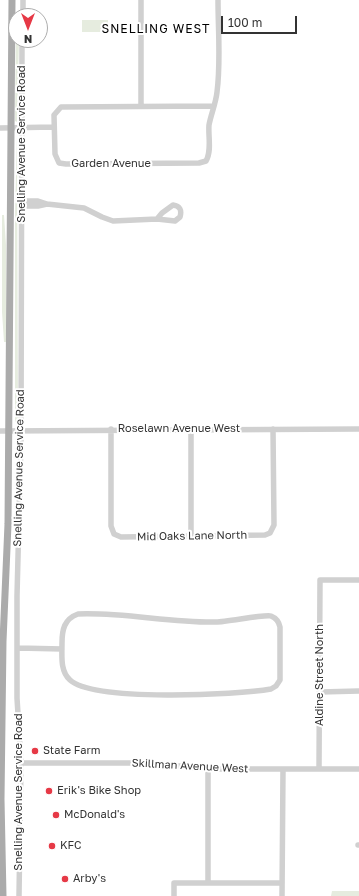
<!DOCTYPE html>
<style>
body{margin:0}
#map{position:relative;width:359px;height:896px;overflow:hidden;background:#fff;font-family:"Golos Text",sans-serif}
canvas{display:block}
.north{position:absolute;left:8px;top:8px;width:40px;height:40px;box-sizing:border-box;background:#fff;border:1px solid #adadad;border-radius:50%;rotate:180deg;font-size:11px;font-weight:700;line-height:16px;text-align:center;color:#333}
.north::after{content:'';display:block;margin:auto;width:14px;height:18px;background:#e63946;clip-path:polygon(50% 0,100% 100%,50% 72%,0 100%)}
.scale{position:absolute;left:221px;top:16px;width:76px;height:18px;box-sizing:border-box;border:2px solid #333;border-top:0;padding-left:5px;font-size:12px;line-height:14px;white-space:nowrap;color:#333;-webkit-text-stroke:3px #fff;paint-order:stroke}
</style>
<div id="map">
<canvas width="359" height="896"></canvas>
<div class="north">N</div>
<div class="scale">100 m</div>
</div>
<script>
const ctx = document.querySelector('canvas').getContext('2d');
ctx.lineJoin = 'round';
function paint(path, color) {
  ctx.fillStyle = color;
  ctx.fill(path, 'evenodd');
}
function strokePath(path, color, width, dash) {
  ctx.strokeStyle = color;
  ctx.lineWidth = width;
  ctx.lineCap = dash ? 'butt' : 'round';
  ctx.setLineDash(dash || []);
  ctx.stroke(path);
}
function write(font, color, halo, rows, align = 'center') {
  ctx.font = font + ' "Golos Text",sans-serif';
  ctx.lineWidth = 4;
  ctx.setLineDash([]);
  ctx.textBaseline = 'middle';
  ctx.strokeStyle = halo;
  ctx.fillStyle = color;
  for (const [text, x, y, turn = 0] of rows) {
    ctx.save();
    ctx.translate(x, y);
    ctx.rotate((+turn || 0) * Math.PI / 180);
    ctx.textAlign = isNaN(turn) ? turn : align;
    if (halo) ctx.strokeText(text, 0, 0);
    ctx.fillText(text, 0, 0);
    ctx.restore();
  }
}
paint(new Path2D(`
 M82,20h26v12h-26z
 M16,27v13h3l-2,82 -2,-1z
 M17,134l1,273v14l-3,1v-206z
 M2,215h2l2,30v97h-2l-2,-30z
 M332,891h27v5h-28z`), '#e6ecdf');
strokePath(new Path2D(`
 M23,16v-16
 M141,106v-106
 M214,106l-153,1 -7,8 1,39 4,9 7,1 133,-1 7,-2c6,-10 2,-25 3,-36 2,-11 7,-22 8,-33 4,-30 1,-62 1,-92
 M0,128l54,-1
 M21,201h17l9,3 37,4 18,9 11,4 44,-2 18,2 5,-4c2,-7 0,-11 -7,-12l-11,8 -5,6
 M21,206h17l9,-2
 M111,429v97l3,8 7,3 144,-2 5,-2 4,-8 -1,-96
 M0,431l359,-2
 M191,536v-107
 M78,614c45,-2 93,9 138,8 11,0 49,-8 55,-6 5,2 8,6 9,11v53l-4,6 -5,3c-34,6 -177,13 -201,-9 -10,-9 -8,-24 -8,-37 0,-13 2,-24 16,-29z
 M18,648l44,1
 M320,692l39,-1
 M21,763h130l57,6h151
 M319,769l1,-189h39
 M358,845h1
 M208,882v-113
 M19,896l2,-133 -4,-65v-102l4,-157 1,-399
 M174,896v-13h108
 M282,896l1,-127`), '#d0d0d0', 5.5);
strokePath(new Path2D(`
 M3,896l-2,-97 2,-158 5,-117 4,-524`), '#ababab', 7);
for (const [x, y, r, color] of [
 [35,751,4,"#e63946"],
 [49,791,4,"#e63946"],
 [56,815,4,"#e63946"],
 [52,846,4,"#e63946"],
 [65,879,4,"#e63946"]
]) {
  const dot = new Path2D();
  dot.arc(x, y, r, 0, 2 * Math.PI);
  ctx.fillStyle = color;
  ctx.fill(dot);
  strokePath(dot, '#fff', 1.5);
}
write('11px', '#333', '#fff', [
 ["Snelling Avenue Service Road",22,144,-90],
 ["Garden Avenue",111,164],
 ["Roselawn Avenue West",179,429],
 ["Snelling Avenue Service Road",19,468,-89],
 ["Mid Oaks Lane North",192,536,-1],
 ["Aldine Street North",320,675,-90],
 ["Skillman Avenue West",190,766,3],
 ["Snelling Avenue Service Road",19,792,-90]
]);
write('11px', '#333', '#fff', [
 ["State Farm",43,751],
 ["Erik's Bike Shop",57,791],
 ["McDonald's",64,815],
 ["KFC",60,846],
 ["Arby's",73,879]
], 'left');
ctx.letterSpacing = '1px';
write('12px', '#000', '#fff', [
 ["SNELLING WEST",156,29]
]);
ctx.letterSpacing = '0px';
</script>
